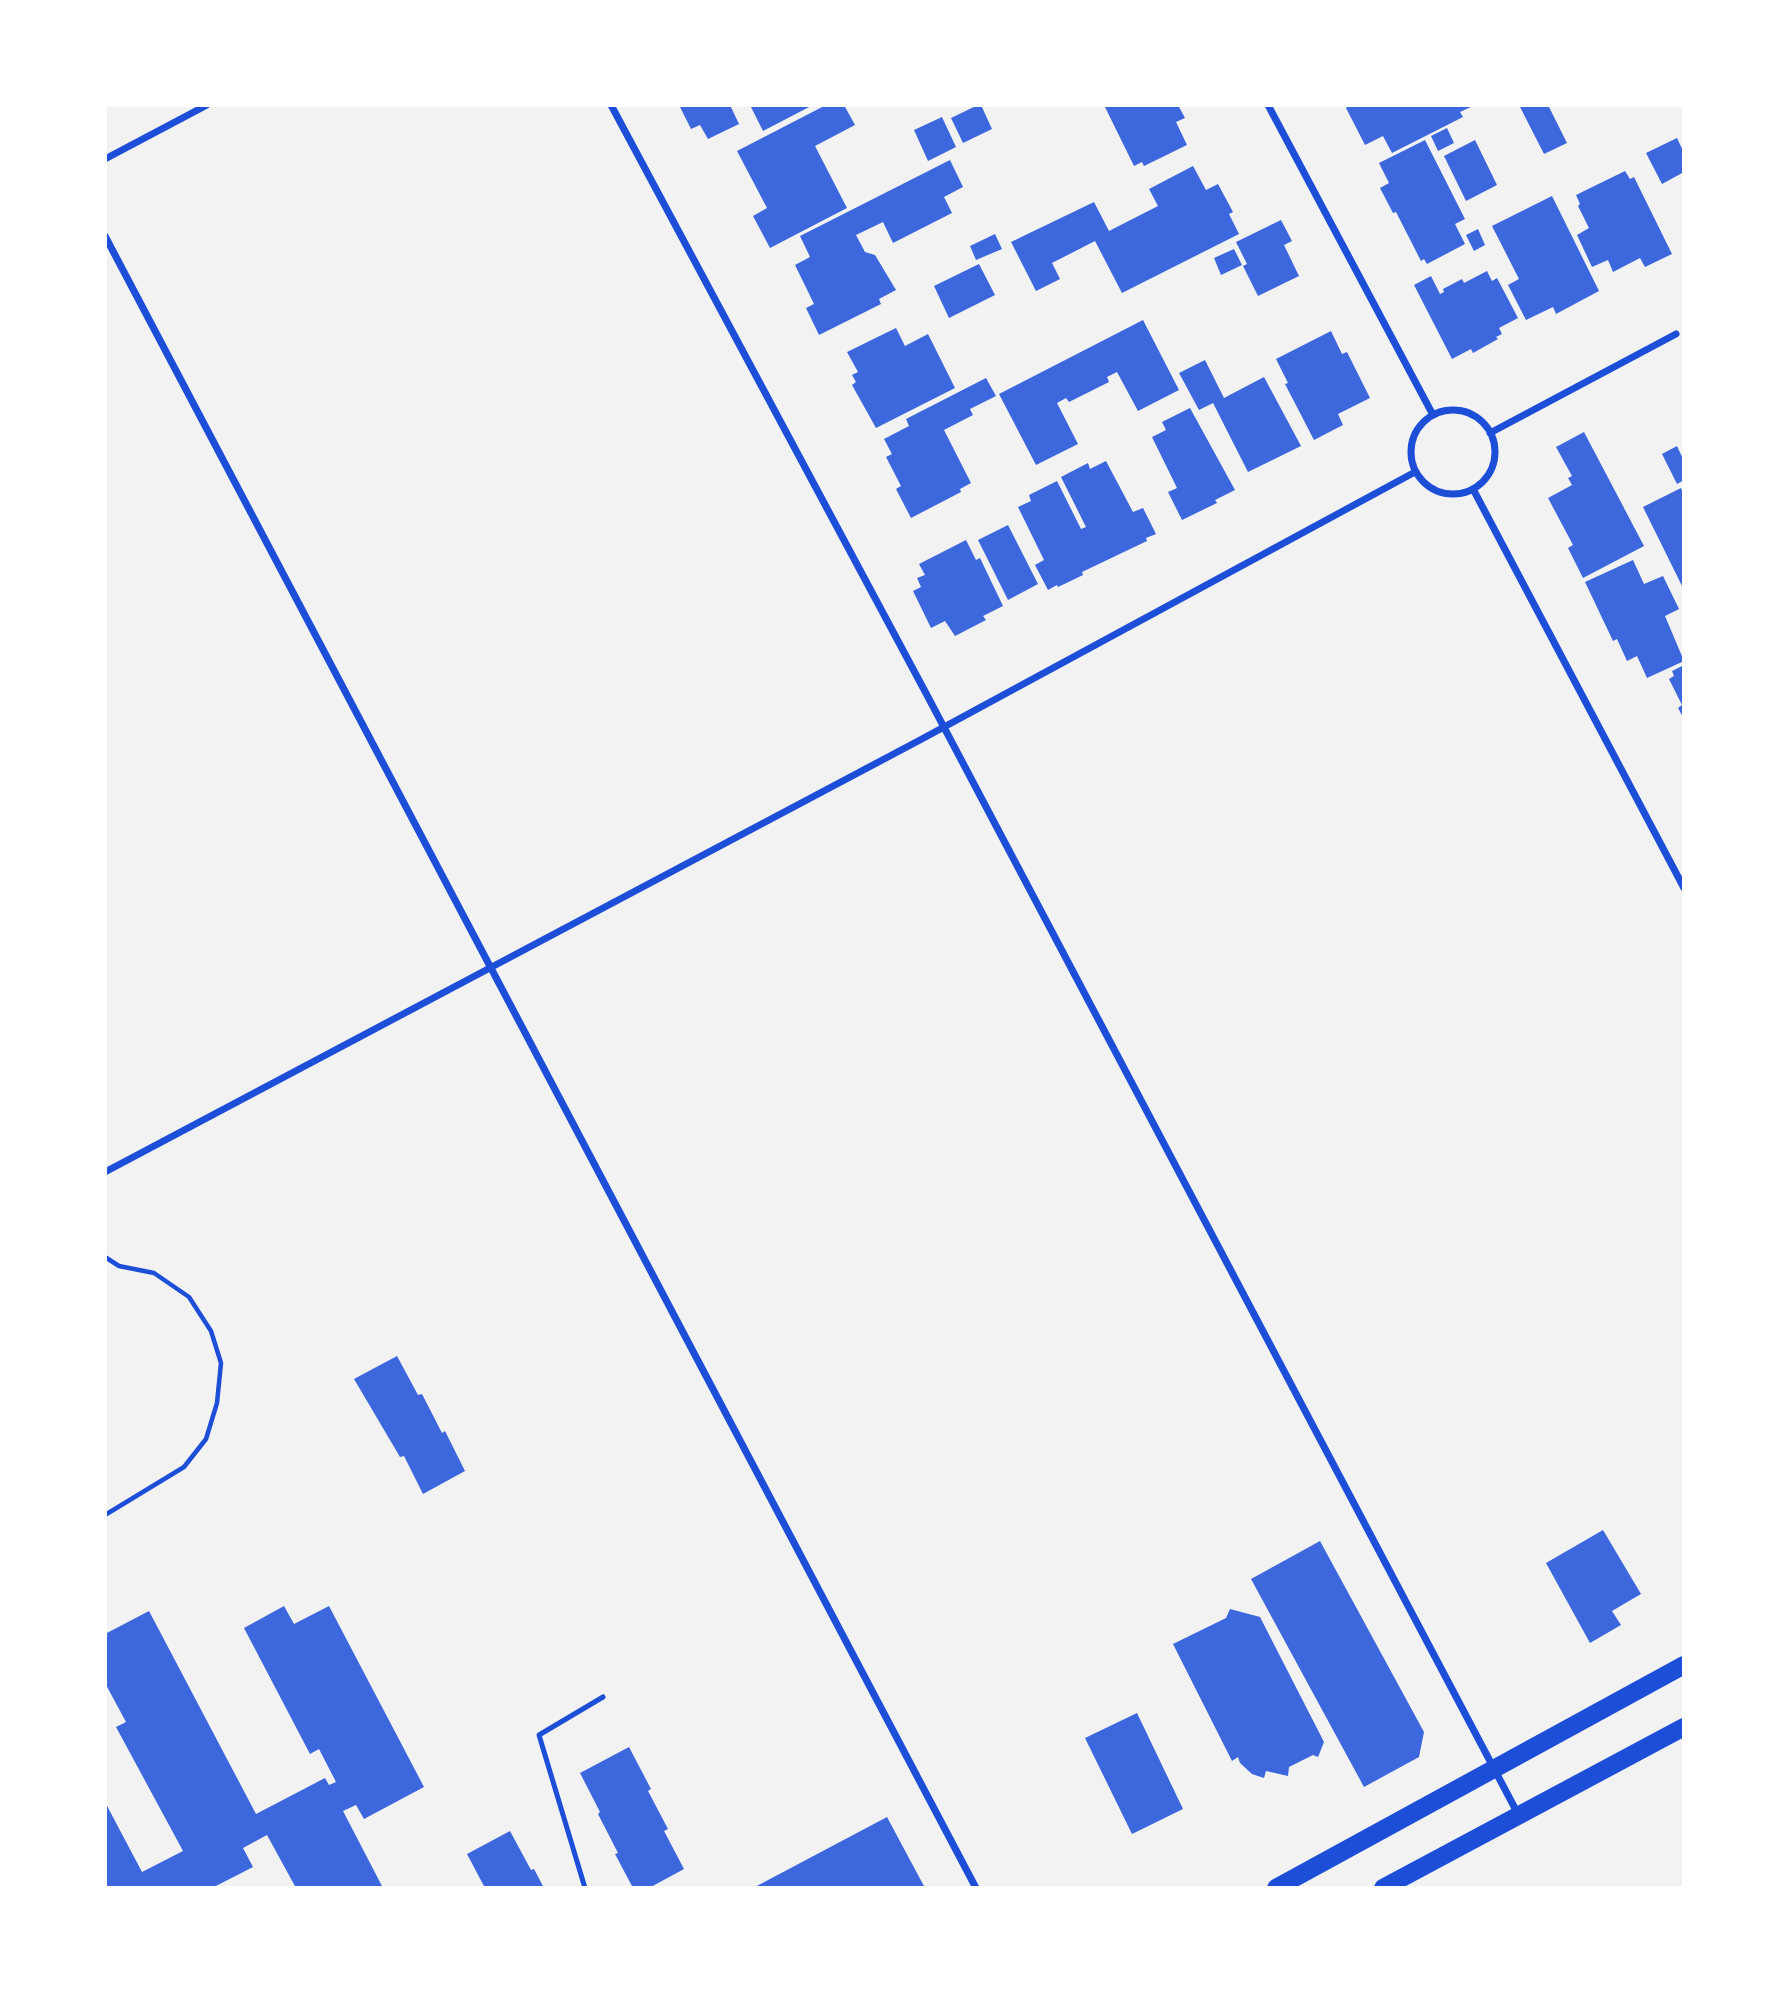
<!DOCTYPE html>
<style>
body{margin:0}
#map{position:relative;width:1789px;height:1993px;overflow:hidden;background:#f2f2f2;font-family:Spectral,serif}
canvas{display:block}
.frame{position:absolute;inset:0;border:107px solid #fff;pointer-events:none}
</style>
<div id="map">
<canvas width="1789" height="1993"></canvas>
<div class="frame"></div>
</div>
<script>
const ctx = document.querySelector('canvas').getContext('2d');
ctx.lineJoin = 'round';
function paint(path, color) {
  ctx.fillStyle = color;
  ctx.fill(path, 'evenodd');
}
function strokePath(path, color, width, dash) {
  ctx.strokeStyle = color;
  ctx.lineWidth = width;
  ctx.lineCap = dash ? 'butt' : 'round';
  ctx.setLineDash(dash || []);
  ctx.stroke(path);
}
paint(new Path2D(`
 M679,105h51l9,19 -31,15 -8,-14 -9,4z
 M750,105h63l-50,26z
 M826,105h18l11,20 -40,21 32,62 -77,40 -17,-32 14,-8 -30,-57z
 M978,105h3l11,24 -29,14 -12,-25z
 M1104,105h74l7,13 -9,4 11,23 -43,21 -2,-4 -8,4z
 M1350,105h125l-15,7 3,5 -71,36 -9,-17 -18,9 -19,-37z
 M1519,105h29l19,38 -23,11z
 M942,117l14,30 -28,14 -14,-31z
 M1447,128l7,15 -16,8 -7,-15z
 M1677,138l7,15v19l-22,12 -16,-31z
 M1425,140l40,79 -10,5 10,20 -38,20 -3,-5 -3,2 -25,-49 -3,1 -13,-25 9,-5 -10,-20z
 M1475,140l22,45 -31,16 -22,-45z
 M950,160l13,27 -19,10 8,16 -59,30 -10,-21 -27,13 9,17 10,3 21,35 -17,9 2,5 -62,31 -13,-27 8,-4 -19,-39 15,-8 -10,-21z
 M1193,166l13,24 12,-6 15,28 -4,2 10,20 -117,59 -27,-52 -43,22 8,16 -24,12 -25,-49 83,-40 15,29 49,-25 -9,-17z
 M1625,171l5,8 4,-2 38,77 -27,13 -5,-9 -27,14 -5,-12 -16,7 -15,-32 12,-7 -11,-22 2,-2 -4,-9z
 M1552,196l47,95 -43,23 -3,-7 -27,13 -18,-35 11,-6 -27,-53z
 M1281,220l11,21 -8,4 15,31 -41,20 -15,-30 4,-2 -11,-22z
 M1478,229l7,16 -11,6 -8,-16z
 M995,234l7,15 -26,11 -6,-14z
 M1234,249l8,16 -21,10 -7,-17z
 M979,264l16,31 -46,23 -15,-32z
 M1487,271l5,10 5,-3 21,40 -19,10 3,6 -6,3 2,2 -25,14 -2,-4 -19,10 -38,-74 17,-9 9,18 4,-2 -1,-3 19,-10 2,4z
 M1143,320l36,70 -41,21 -21,-39 -10,5 2,5 -40,20 -3,-4 -9,5 21,41 -42,21 -37,-71z
 M896,328l9,18 23,-12 27,54 -79,40 -24,-43 4,-3 -4,-7 6,-3 -11,-20z
 M1331,331l11,23 5,-2 23,46 -32,16 5,11 -29,15 -29,-56 3,-1 -12,-24z
 M1205,360l19,38 40,-21 37,69 -53,26 -35,-69 -14,7 -20,-37z
 M986,378l10,18 -26,13 3,6 -29,15 27,53 -11,6 1,3 -50,26 -15,-29 5,-3 -15,-29 6,-3 -8,-15 25,-13 -3,-7z
 M1190,408l45,82 -20,10 2,3 -35,17 -14,-28 9,-4 -25,-51 14,-7 -4,-8z
 M1584,432l60,114 -61,32 -15,-30 5,-3 -25,-47 24,-13 -4,-7 4,-2 -16,-29z
 M1677,446l7,15v19l-7,4 -15,-30z
 M1106,461l27,51 10,-4 13,26 -10,4 1,3 -65,31 1,3 -25,12 -1,-2 -9,5 -13,-25 9,-5 -26,-53 13,-6 -2,-6 28,-14 24,48 5,-2 -25,-50 27,-14 2,6z
 M1681,488l3,7v95l-41,-83z
 M1008,525l30,59 -30,16 -30,-60z
 M966,540l10,20 4,-2 23,48 -20,10 3,4 -31,16 -10,-15 -14,7 -18,-37 8,-4 -4,-9 8,-3 -6,-11z
 M1633,560l11,24 19,-8 16,33 -14,7 19,45 -37,17 -10,-22 -10,5 -10,-22 -4,2 -28,-59z
 M1684,665v54l-6,-11 4,-3 -13,-26 5,-3 -2,-5z
 M397,1356l21,39 4,-1 20,39 3,-2 20,40 -42,23 -19,-38 -4,1 -46,-78z
 M1603,1530l38,64 -29,17 9,14 -31,18 -44,-80z
 M1320,1541l104,191 -5,25 -55,30 -113,-208z
 M284,1606l10,18 35,-18 95,181 -60,32 -8,-14 -13,6 40,77h-87l-29,-53 -24,13 10,19 -41,21h-107v-86l37,70 41,-21 -67,-124 10,-5 -21,-39v-49l44,-23 107,203 69,-36 4,7 7,-3 -17,-33 -9,5 -66,-126z
 M1230,1609l30,8 64,125 -6,15 -5,-2 -24,12 -1,9 -22,-5 -2,7 -12,-4 -12,-11 -2,-6 -6,4 -59,-117 53,-26z
 M1137,1713l46,96 -51,25 -47,-96z
 M629,1747l22,42 -3,2 20,38 -4,2 20,38 -35,19h-16l-18,-34 3,-1 -20,-39 2,-2 -20,-39z
 M887,1817l38,71h-172z
 M510,1831l21,39 3,-1 10,19h-59l-18,-34z`), '#3d67dc');
strokePath(new Path2D(`
 M105,1257l14,9 35,7 35,24 22,34 10,32 -4,40 -11,36 -22,28 -79,48`), '#1d4ed8', 4.5);
strokePath(new Path2D(`
 M585,1888l-46,-153 64,-38`), '#1d4ed8', 5);
strokePath(new Path2D(`
 M611,105l317,592 590,1117
 M1268,105l165,310
 M105,159l102,-54
 M105,236l871,1652
 M1411 452a42 42 0 1 1 84 0a42 42 0 1 1-84 0Z
 M1490,433l186,-99
 M1473,489l211,399
 M105,1172l815,-432 495,-268`), '#1d4ed8', 7);
strokePath(new Path2D(`
 M1276,1888l408,-223
 M1383,1888l301,-161`), '#1d4ed8', 18);
</script>
